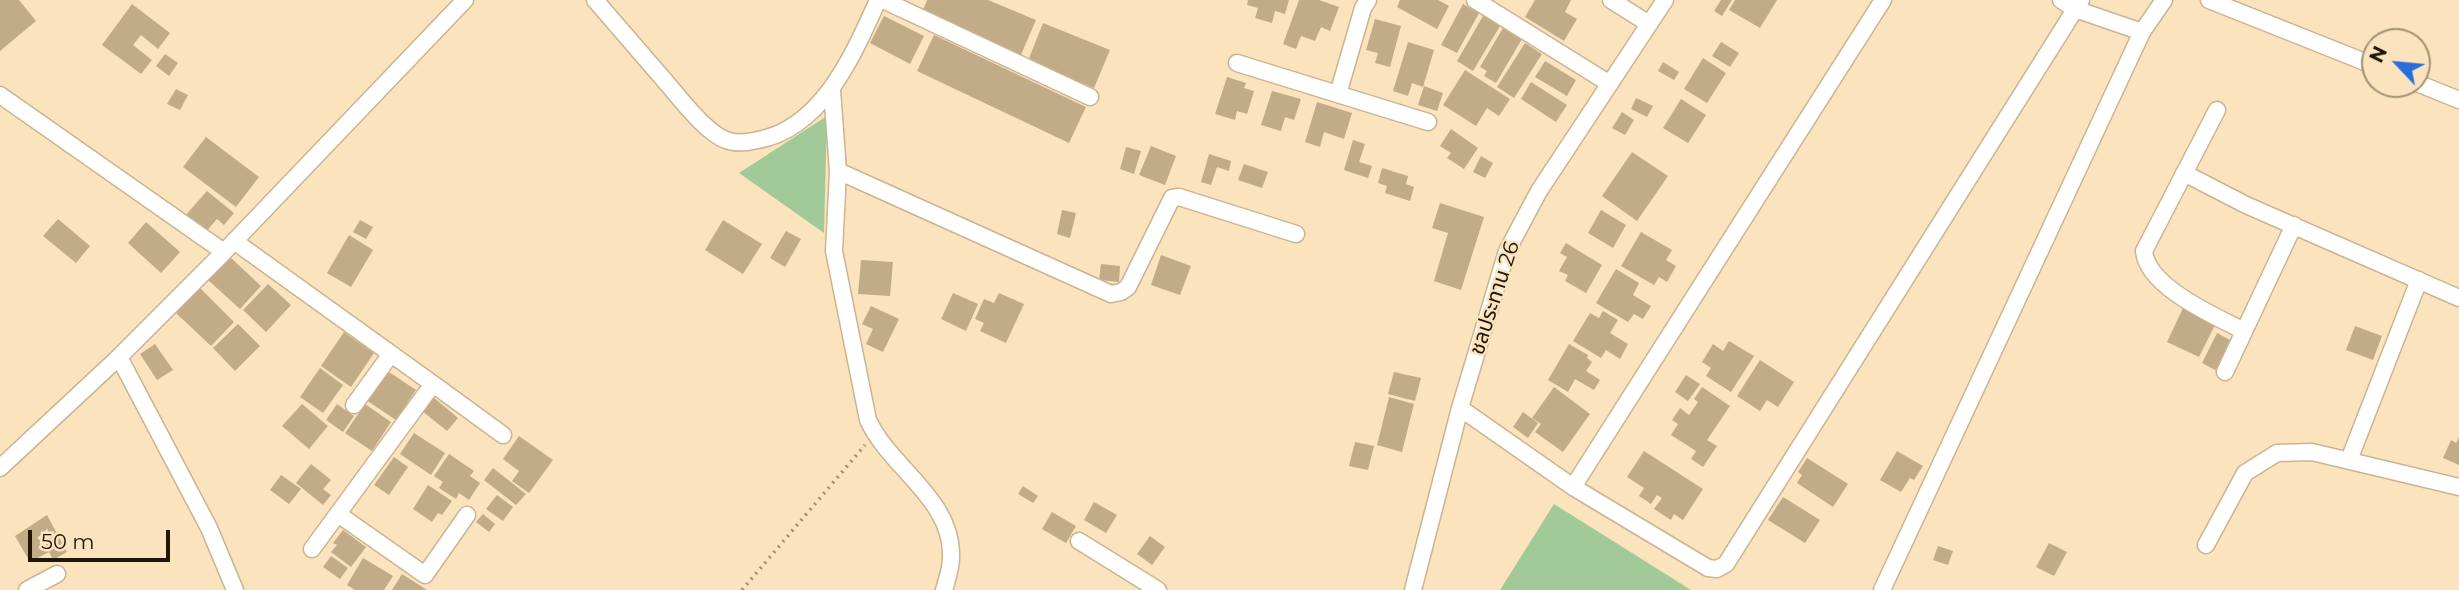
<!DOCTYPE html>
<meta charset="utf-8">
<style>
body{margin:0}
#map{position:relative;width:2459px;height:590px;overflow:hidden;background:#fae3bd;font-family:Montserrat,sans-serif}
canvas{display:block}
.north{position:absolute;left:2361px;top:28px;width:70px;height:70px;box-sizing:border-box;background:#fae3bd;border:2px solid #a29175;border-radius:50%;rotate:296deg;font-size:19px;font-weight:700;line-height:28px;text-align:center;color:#1f1608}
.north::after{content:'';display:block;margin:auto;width:24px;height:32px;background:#2a6eda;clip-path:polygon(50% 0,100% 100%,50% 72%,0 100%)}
.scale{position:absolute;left:28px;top:530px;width:142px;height:32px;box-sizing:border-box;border:4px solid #1f1608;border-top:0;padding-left:9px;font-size:21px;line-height:24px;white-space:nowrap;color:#1f1608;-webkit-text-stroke:5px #fae3bd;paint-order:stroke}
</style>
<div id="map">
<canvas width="2459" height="590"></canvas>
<div class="north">N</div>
<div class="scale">50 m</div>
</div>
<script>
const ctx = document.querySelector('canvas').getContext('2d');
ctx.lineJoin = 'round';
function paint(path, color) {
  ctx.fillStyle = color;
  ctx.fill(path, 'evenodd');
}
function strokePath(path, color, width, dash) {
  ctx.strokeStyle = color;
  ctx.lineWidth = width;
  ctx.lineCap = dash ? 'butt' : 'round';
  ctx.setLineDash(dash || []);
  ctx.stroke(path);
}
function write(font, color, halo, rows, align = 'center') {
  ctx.font = font + ' Montserrat,"Noto Sans Thai",sans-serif';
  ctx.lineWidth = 5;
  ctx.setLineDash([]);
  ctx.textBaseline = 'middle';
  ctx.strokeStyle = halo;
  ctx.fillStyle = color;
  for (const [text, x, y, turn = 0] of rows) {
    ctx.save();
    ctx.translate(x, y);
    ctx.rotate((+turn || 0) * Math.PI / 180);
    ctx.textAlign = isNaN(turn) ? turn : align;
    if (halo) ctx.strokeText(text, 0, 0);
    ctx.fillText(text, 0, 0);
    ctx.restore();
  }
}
paint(new Path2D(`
 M827,116l-3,117 -85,-60z
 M1554,504l137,86h-191z`), '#a2ca98');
paint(new Path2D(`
 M0,0h19l17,21 -36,30z
 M927,0h61l48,20 -16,37 -99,-42z
 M1248,0h41l-4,14 -10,-3 -3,12 -17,-5 3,-10 -11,-3z
 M1299,0h20l20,7 -9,24 -9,-4 -6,14 -14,-5 -5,13 -13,-5z
 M1400,0h38l11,6 -12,23 -40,-22z
 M1535,0h36l-6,12 12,7 -13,22 -39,-24z
 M1721,0h11l-10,16 -8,-5z
 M1735,0h42l-17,28 -31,-18z
 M132,4l38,29 -12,16 -17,-14 -8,10 19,15 -11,14 -39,-29z
 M1463,4l16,9 -22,40 -16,-8z
 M1486,11l17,10 -30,50 -16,-10z
 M884,16l40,20 -14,28 -40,-21z
 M1375,19l26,7 -11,41 -15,-4 3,-10 -12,-3z
 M1043,23l67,27 -16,38 -66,-27z
 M1503,28l19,11 -26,44 -12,-7 3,-5 -7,-4z
 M934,35l152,72 -17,36 -152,-72z
 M1408,42l26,8 -11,37 -11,-4 -4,13 -15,-5z
 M1721,42l18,11 -9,14 -18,-11z
 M1525,43l17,11 -28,44 -17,-11z
 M165,54l13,9 -9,13 -13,-10z
 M1703,58l23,15 -19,30 -23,-14z
 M1545,61l31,19 -9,16 -32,-19z
 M1663,62l16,10 -5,8 -16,-9z
 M1465,70l45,29 -11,17 -12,-8 -11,18 -33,-21z
 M1227,77l19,6 -2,5 10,3 -7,23 -10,-3 -2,9 -20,-6z
 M1531,82l36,23 -11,17 -35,-23z
 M1424,86l19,7 -6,18 -19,-6z
 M176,89l12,6 -8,15 -13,-6z
 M1272,91l29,8 -7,21 -9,-3 -4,14 -20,-6z
 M1636,98l17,8 -6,11 -16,-8z
 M1681,99l25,16 -18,28 -25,-15z
 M1317,102l35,11 -8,26 -20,-7 -4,15 -15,-5z
 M1622,112l12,8 -9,15 -13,-7z
 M1451,129l27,19 -14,21 -17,-11 4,-5 -11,-7z
 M206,137l53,40 -23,30 -53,-40z
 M1353,140l12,4 -6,18 13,4 -4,12 -24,-8z
 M1151,146l25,10 -11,29 -26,-10z
 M1126,147l15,4 -7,23 -14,-5z
 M1632,152l36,24 -31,45 -35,-25z
 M1209,154l22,7 -2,10 -12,-4 -6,18 -10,-3z
 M1481,156l12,7 -8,15 -12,-6z
 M1244,164l24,8 -6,16 -24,-8z
 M1382,168l26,8 -2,8 8,3 -4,14 -25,-8 2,-7 -9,-3z
 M207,191l27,22 -10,12 -7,-6 -13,15 -20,-17z
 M1440,203l44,14 -23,73 -27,-9 14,-48 -16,-5z
 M1062,210l14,3 -6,25 -13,-4z
 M1601,210l25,15 -13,23 -25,-15z
 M58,219l32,27 -14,17 -33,-27z
 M360,220l13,7 -7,12 -13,-7z
 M723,220l39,24 -19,30 -38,-24z
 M146,222l34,30 -19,21 -33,-30z
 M786,231l15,8 -16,28 -15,-9z
 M1641,232l31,18 -6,10 10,6 -9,16 -8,-5 -5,8 -33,-19z
 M349,235l24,15 -22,37 -24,-14z
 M1566,243l36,22 -16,28 -21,-12 3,-6 -9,-4 8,-14 -7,-4z
 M1161,255l30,11 -11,29 -29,-10z
 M230,257l31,29 -21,23 -32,-29z
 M861,260l32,2 -3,34 -32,-2z
 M1101,264l19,2 -1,16 -20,-2z
 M1616,269l23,14 -6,12 18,11 -8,13 -9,-5 -6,8 -32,-19z
 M268,284l23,21 -25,27 -23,-22z
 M200,288l34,34 -23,24 -35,-33z
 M953,293l25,11 -12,27 -25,-12z
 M999,293l25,11 -18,39 -26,-12 4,-8 -9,-4 9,-20 10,4z
 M871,306l28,13 -16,33 -17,-8 7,-15 -11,-5z
 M2184,306l33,15 -18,36 -32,-15z
 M1603,311l15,9 -8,13 18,11 -8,15 -14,-9 -5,8 -28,-17 17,-28 9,5z
 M238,324l22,22 -25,25 -22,-23z
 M2355,326l27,10 -9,24 -27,-10z
 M344,332l30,21 -23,34 -30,-21z
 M2217,333l15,8 -15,30 -15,-8z
 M1729,341l25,15 -23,36 -25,-16 5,-8 -9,-6 11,-18 10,7z
 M155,344l18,26 -16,10 -17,-26z
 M1569,344l19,11 -1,3 5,4 -6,9 14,9 -6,10 -19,-11 -7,13 -20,-12z
 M1760,360l34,22 -16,25 -11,-7 -7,11 -23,-15z
 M320,368l23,17 -20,28 -23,-16z
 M386,370l30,20 -20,30 -30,-20z
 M1394,372l27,6 -6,23 -27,-7z
 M1686,375l14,9 -12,17 -13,-9z
 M1554,387l36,27 -27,38 -28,-20 6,-8 -9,-6z
 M1702,387l28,19 -23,34 10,6 -14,21 -12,-8 5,-8 -25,-16 7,-11 -6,-4 8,-12 9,7 9,-13 -4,-3z
 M433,397l25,21 -11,13 -25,-20z
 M1389,397l25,7 -12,48 -25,-7z
 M302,404l26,22 -19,23 -27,-23z
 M337,404l17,12 -11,16 -17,-12z
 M365,404l26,18 -19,29 -27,-18z
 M1523,412l15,11 -10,15 -15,-11z
 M414,433l31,20 -14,22 -31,-21z
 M519,436l34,24 -24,33 -17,-12 7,-10 -16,-12z
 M2459,437v28l-16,-7 8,-18 5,3z
 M1355,442l19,4 -6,24 -19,-4z
 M1644,451l59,38 -20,31 -9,-6 -3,6 -17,-11 8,-11 -5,-3 -6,9 -12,-8 5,-8 -17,-11z
 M1897,451l26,15 -9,14 -4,-2 -9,14 -21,-12z
 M449,454l25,17 -4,5 10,7 -11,17 -10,-7 -3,6 -17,-11 4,-6 -9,-6z
 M394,457l14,10 -19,28 -15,-10z
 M1807,458l41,26 -15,23 -36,-24 5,-8 -4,-3z
 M311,464l20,16 -8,9 8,6 -8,10 -27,-22z
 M493,468l33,26 -10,11 -32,-25z
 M281,475l20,14 -12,15 -19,-14z
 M428,485l24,16 -10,14 -4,-2 -6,9 -19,-13z
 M1023,486l15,10 -5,7 -15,-9z
 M497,495l16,12 -10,14 -17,-12z
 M1783,497l37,23 -15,23 -37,-23z
 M1094,502l23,13 -11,18 -22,-13z
 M1052,512l24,14 -10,17 -24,-14z
 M483,514l12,10 -6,8 -13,-10z
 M47,515l20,37 -14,8 -4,-8 -19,10 -15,-26z
 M343,530l23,17 -15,20 -20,-15 6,-7 -4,-2z
 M1150,536l15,11 -13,18 -15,-11z
 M2049,543l18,9 -13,24 -18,-9z
 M1938,546l15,5 -5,14 -15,-5z
 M331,556l17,12 -8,11 -17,-12z
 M363,558l30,18 -9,14h-29l-8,-5z
 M402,574l25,16h-35z`), '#c2ac88');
const minor = new Path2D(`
 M595,0c23,27 47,54 70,81 14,16 41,52 61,59 9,4 23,2 32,0 65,-12 96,-87 120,-140
 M883,0l207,97
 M1475,0l135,84
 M1611,0l38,24
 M2061,0l14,9 67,23
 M2209,0l166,66
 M1237,63l191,59
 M2417,83l42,17
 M832,90l6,81 -4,80 34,169c22,48 86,80 83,138 0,10 -4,22 -7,32
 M1338,94l25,-86 5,-8
 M0,95l224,157
 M2217,110l-73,141c3,36 71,65 100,80
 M838,171l273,123 10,-2 7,-5 44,-89 7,-1 117,37
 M2184,173l62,32 213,93
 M234,241l199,143 -121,165
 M119,357l90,171 26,62
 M2225,372l69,-147
 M433,384l70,51
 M354,405l37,-51
 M1460,408l113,79 135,81 9,1 9,-5 355,-564
 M2349,460l70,-180
 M0,468l119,-111 105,-105 241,-252
 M1573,487l310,-487
 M338,514l87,61 42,-60
 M1079,541l79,49
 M2206,545l39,-72 32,-20 35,-1 147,35
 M27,590l30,-16
 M1413,590l47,-182 47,-157 32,-60 126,-191
 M1882,590l260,-558 22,-32`);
strokePath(minor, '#cbb490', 19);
strokePath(new Path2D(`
 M742,590l123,-145`), '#a08f73', 3.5, [2, 5]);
strokePath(minor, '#fff', 16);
write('21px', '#1f1608', '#fae3bd', [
 ["ชลประทาน 26",1495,298,-72]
]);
</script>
